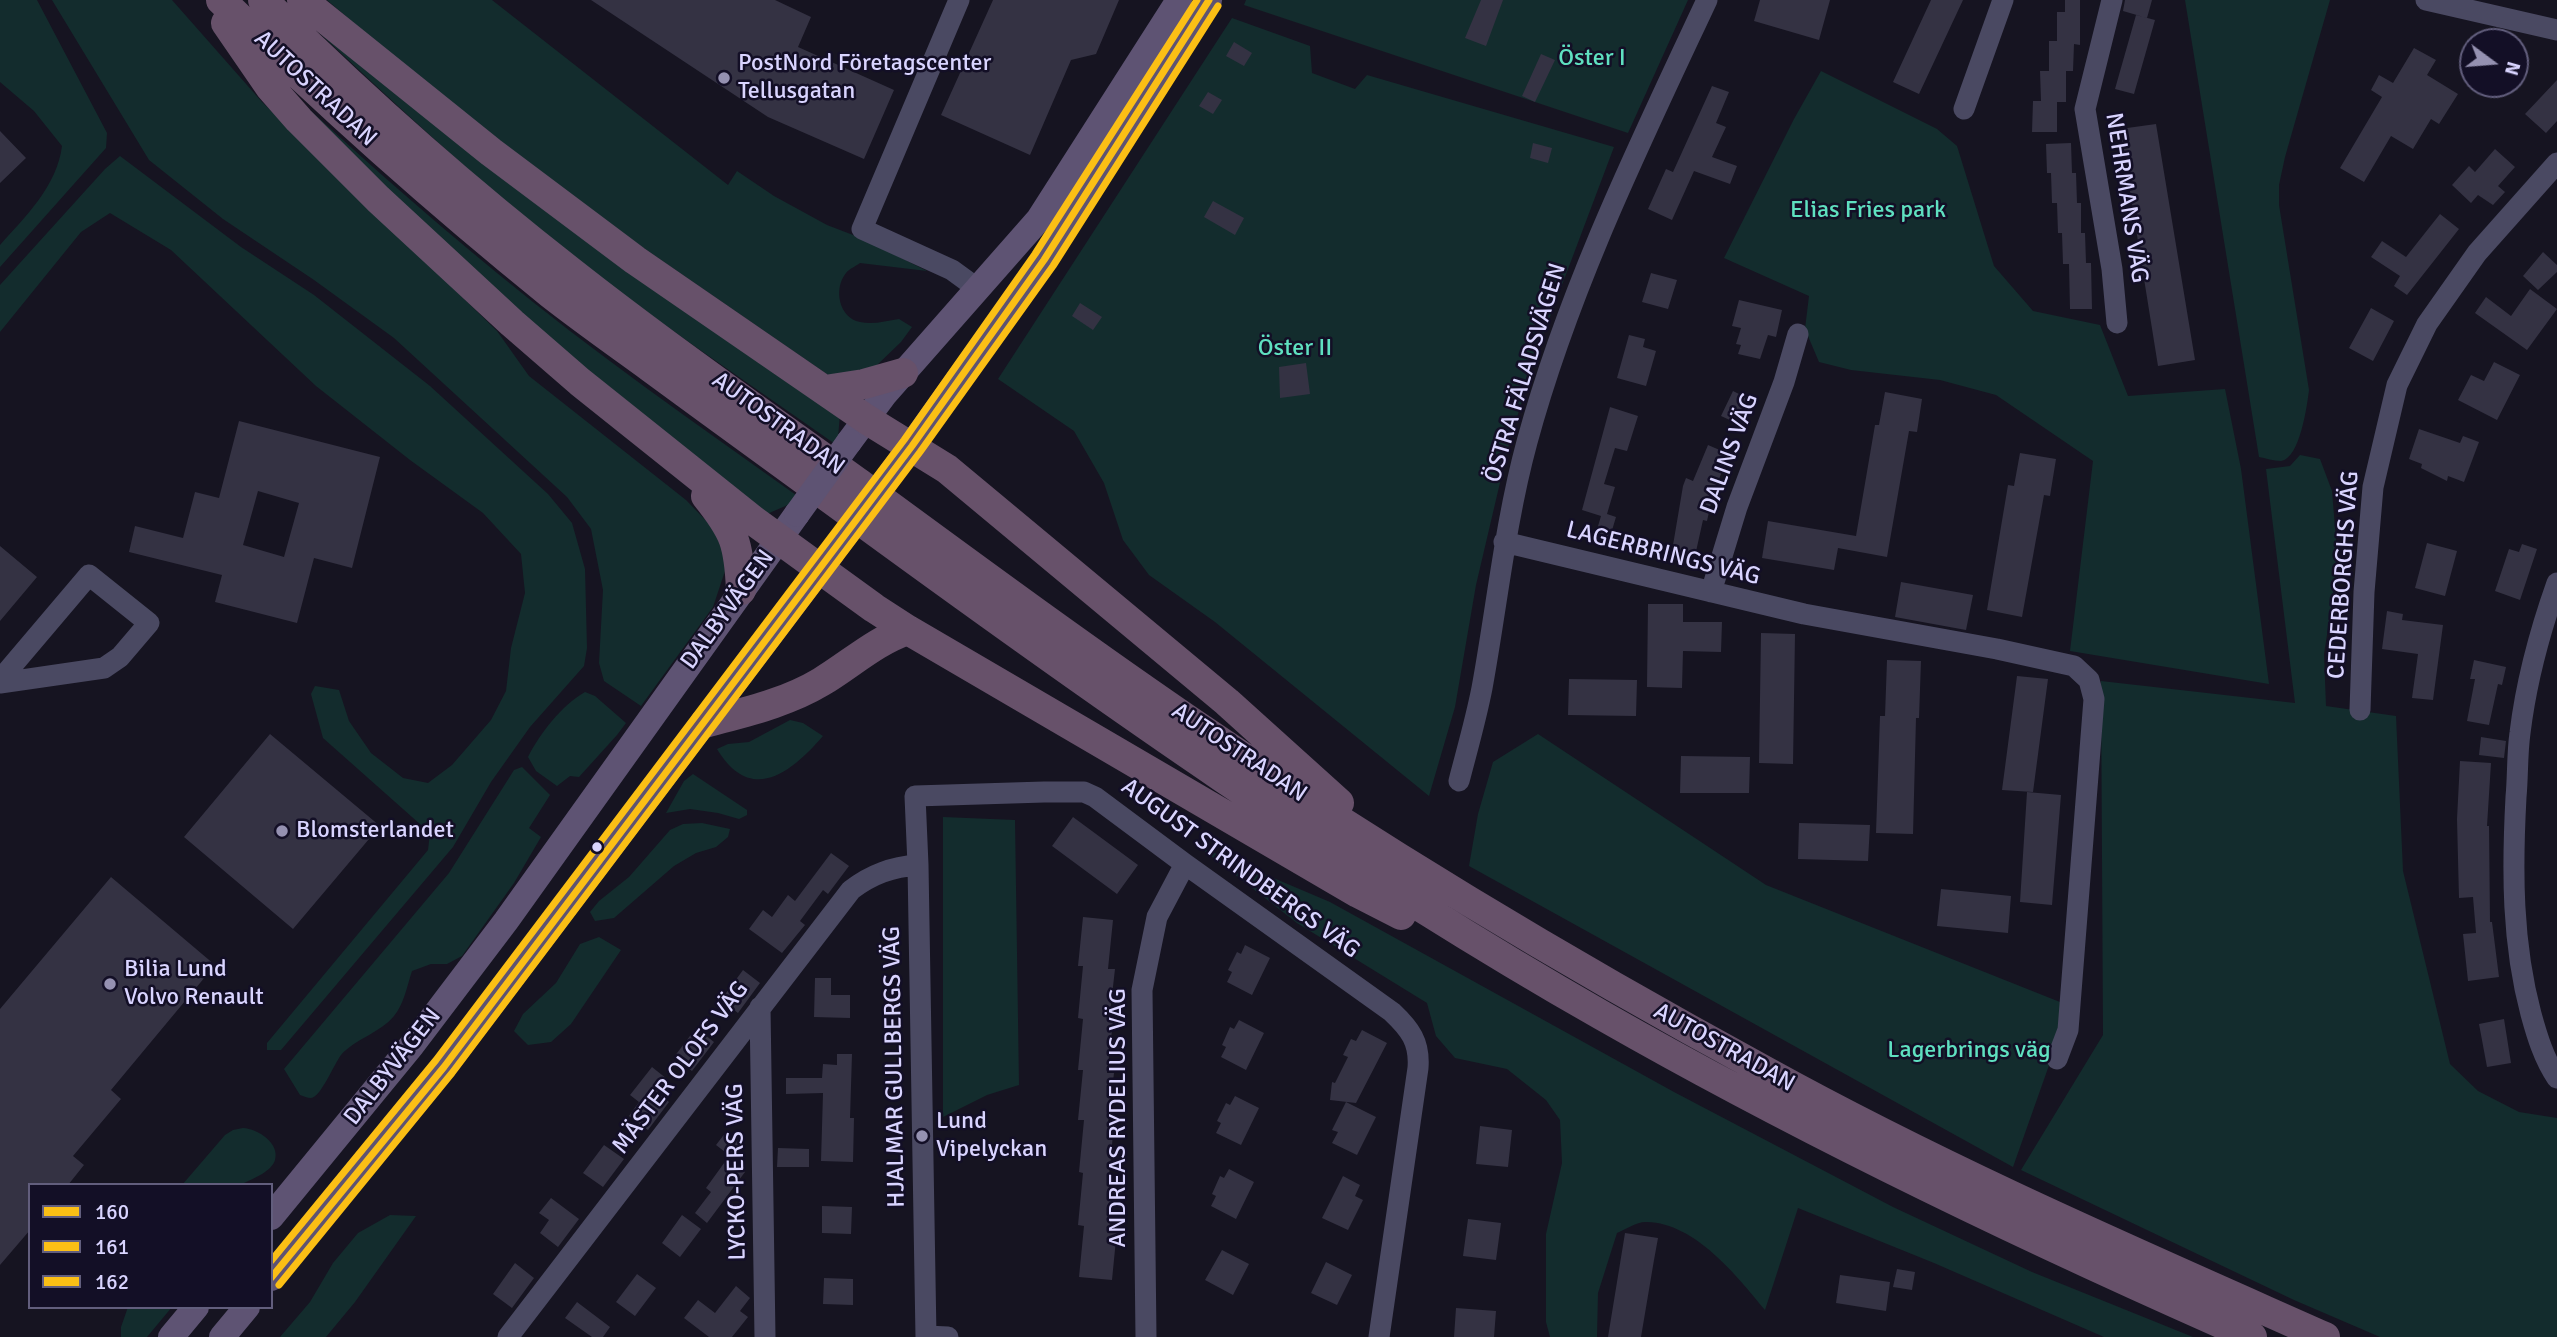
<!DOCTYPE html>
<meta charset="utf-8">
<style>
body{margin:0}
#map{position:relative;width:2557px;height:1337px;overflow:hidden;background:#161421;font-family:Signika,sans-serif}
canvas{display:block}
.legend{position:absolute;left:28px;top:1183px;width:245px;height:126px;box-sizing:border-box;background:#130f26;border:2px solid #625e7d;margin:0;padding:9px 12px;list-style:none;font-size:21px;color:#d9d4ff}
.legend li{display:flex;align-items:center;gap:14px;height:35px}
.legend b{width:35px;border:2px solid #625e7d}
.north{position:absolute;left:2459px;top:28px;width:70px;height:70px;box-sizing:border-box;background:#130f26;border:2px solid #625e7d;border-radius:50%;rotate:106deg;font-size:19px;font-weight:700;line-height:28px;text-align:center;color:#d9d4ff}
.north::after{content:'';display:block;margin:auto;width:24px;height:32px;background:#9591b1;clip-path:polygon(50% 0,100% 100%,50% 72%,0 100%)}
</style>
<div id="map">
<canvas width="2557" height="1337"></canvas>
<ul class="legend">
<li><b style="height:9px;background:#fbbf15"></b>160</li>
<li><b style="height:9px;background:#fbbf15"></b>161</li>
<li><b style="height:9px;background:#fbbf15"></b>162</li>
</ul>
<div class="north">N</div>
</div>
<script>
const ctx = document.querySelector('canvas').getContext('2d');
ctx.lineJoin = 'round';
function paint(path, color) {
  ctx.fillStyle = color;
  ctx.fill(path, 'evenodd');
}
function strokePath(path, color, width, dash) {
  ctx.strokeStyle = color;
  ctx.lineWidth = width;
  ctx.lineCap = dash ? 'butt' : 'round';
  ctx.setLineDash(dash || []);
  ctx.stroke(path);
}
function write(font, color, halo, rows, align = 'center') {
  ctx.font = font + ' Signika,sans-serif';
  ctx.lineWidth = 5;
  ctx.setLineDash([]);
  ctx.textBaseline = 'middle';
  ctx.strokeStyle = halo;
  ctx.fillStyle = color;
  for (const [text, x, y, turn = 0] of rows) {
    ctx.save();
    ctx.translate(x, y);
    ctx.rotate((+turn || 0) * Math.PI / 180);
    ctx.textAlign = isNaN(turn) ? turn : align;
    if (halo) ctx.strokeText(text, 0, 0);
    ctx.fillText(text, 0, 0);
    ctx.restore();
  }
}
paint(new Path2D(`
 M0,0h37l70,133 -1,15 -106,119v-22c26,-29 57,-59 62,-99l-28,-35 -34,-29z
 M52,0h120l90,102 235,229 32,45 157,124 32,33 6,17 1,21 -12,36 -72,99 -37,-25 -5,-18 4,-73 -12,-61 -24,-32 -173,-159 -80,-58 -91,-61 -74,-59z
 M327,0h165l236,185 9,-14 37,25 53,29 39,15 61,31 -67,-8c-4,3 -11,6 -14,10 -13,16 -7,45 14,49 13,3 26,-1 39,-3l13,8 -11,15 -26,25 -44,10 -276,-190 -158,-127z
 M1246,0h442l-60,133 -384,-128z
 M2185,0h145l-45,157 -6,28v20l30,185c-2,16 -9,68 -28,71 -7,0 -16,-3 -22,-4z
 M1232,18l78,28 2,27 43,16 12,-14 247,72 -75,199 -29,94 -34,145 -21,122 -26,89 -214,-174 -66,-47 -26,-35 -19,-57 -30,-52 -76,-52z
 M312,26l528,388 -2,24 -3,6c-94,-66 -191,-131 -281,-202 -84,-68 -163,-142 -242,-216z
 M1821,71l116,58 20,17 37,120 39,45 67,14 28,71 97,-7 16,80 28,215 -199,-33 23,-190 -97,-66 -56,-15 -89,-10 -32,-8 -14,-33 4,-33 -85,-38 70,-139z
 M270,73c74,69 149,136 227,200 96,79 198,150 299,222l-6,9 -23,10 -279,-225z
 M120,156l121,91 73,48 116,91 118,108 24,29 13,46 2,79 -3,18 -54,61 -39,55 -38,65 -172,203h-14v-7l161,-193 2,-17 -107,-95 -12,-44 4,-8 24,4 10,31 22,32 32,25 25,5 24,-18 39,-45 15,-29 5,-43 14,-55 -4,-39 -38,-41 -73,-53 -94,-74 -145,-136 -61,-37 -29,19 -81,100v-47l105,-116z
 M2300,455l20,4 12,32 6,73 -14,90 2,52 70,10 7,155 47,193 28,27 41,21 38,6v219h-177l-86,-37 -273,-130 82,-135 -2,-354 194,22 -29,-234 24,-3z
 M585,692l10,4 31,27 -9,12 -38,42 -9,-1 -13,10 -21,-15 -8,-14c13,-25 33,-51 57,-65z
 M790,720l13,3 20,13c-32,37 -72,69 -106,13l11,-5 21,-2z
 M1538,734l228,151 304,121 -57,161 -544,-301 9,-52 15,-52z
 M522,767l28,28 -21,33 12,9 -27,46 -52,73 -15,8h-16l-19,7c-5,15 -8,33 -18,45 -14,17 -39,23 -53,39 -7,9 -20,42 -30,43 -4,0 -7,-2 -11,-3l-16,-26 165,-196 65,-103z
 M693,774l54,36v5l-8,4 -21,-6 -28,-4 -24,4 18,-32z
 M943,817l72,3 4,265 -32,10 -44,22z
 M702,823l28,6 -2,8 -12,10 -20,6 -22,13 -60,52 -19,3 -5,-9 9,-11 30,-24 41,-47 13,-6z
 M1198,846l132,56 344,190 219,115 139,65 161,65h-89l-170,-74 -136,-55 -33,102c-28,-34 -70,-87 -118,-88 -9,-1 -21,7 -30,11l-19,60 -1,44h-47l-4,-15v-88l16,-71 -2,-43 -14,-20 -39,-31 -52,-11 -19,-22 -9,-33 -130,-80z
 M599,937l22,13 -50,74 -20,18 -23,3 -14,-14 9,-17 33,-31 24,-39z
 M243,1128c15,1 37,15 32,32 -3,11 -22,19 -31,23 -14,6 -45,2 -62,2l43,-50 8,-5z
 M390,1215l26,1 -61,86 -29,35h-46l30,-35 23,-39 25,-30z
 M128,1307h44l-25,30h-26v-10z`), '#132c2d');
paint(new Path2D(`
 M591,0h184l36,17 -13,30 96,43 -30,69 -96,-42z
 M993,0h126l-23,54 -25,6 -41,95 -89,-40z
 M1481,0h22l-17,46 -21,-8z
 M1760,0h70l-11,40 -65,-19z
 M1931,0h32l-44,94 -26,-12z
 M2065,0h15v45l-6,-1 -1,27h-7v31h-9v30h-25l1,-31h8l-1,-30h9v-30h8v-29h8z
 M2125,0h27l-5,18 -24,-7z
 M2136,15l19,5 -21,74 -19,-5z
 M1234,42l18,11 -8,13 -18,-10z
 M2414,48l22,12 -9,15 31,19 -19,30 -8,-5 -18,30 -22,-13 -27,46 -24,-14 42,-71 -11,-7 8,-15 14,8z
 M1541,54l14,6 -20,42 -13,-6z
 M2557,80v41l-11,12 -21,-19z
 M1712,86l17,6 -13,31 10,4 -14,30 25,9 -7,18 -36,-13 -22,49 -24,-11 18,-40 7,3z
 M1208,92l14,8 -9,14 -14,-8z
 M2156,124l39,236 -37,6 -38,-237z
 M0,131l26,27 -26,25z
 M1533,143l19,5 -4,15 -18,-5z
 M2071,143l1,30h4l1,30h4v30h4l1,30h5l1,46h-22l-1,-45h-6l-1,-31h-4l-1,-30h-5l-1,-30h-4l-1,-29z
 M2495,149l20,18 -17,19 7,6 -12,13 -15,-10 -7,8 -19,-18 17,-19 6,6z
 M1213,201l31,17 -9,17 -31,-18z
 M2440,214l19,15 -52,66 -13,-9 6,-10 -29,-19 11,-16 24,16z
 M2543,252l14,13v7l-19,18 -15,-14z
 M1651,273l26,7 -9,29 -26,-7z
 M2530,289l27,20 -30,41 -52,-37 11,-16 25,19z
 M1739,300l43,10 -6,27 -8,-2 -8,24 -22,-5 3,-9 -5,-1 5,-16 -9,-2z
 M1080,303l22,14 -9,13 -21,-14z
 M2371,308l23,13 -21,40 -24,-13z
 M1629,335l16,4 -2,8 13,4 -10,35 -29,-8z
 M2494,362l26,13 -23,45 -39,-20 13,-25 13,6z
 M1306,363l4,31 -30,4 -1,-31z
 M1733,391l22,11 -12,24 -22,-10z
 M1885,392l37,7 -5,33 -8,-1 -22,126 -49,-9 -4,22 -72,-12 6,-37 88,15 19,-111h4z
 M1610,407l28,9 -11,35 -12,-3 -11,36 11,3 -8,27 9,3 -6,20 -14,-4 5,-17 -19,-6z
 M239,421l141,36 -28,111 -38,-10 -17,65 -82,-21 7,-27 -93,-23 6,-26 48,12 12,-46 24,6zM258,491l41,12 -15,54 -41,-12z
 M2419,429l41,14 3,-7 16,6 -15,40 -16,-6 -1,5 -26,-13 1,-4 -13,-5z
 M1708,445l21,9 -16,40 -6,27 -4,-1 -8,36 -23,-5 11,-65 3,-8 7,3z
 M2020,453l36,6 -6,37 -6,-1 -22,122 -35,-7 21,-125 6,1z
 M2427,543l30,8 -12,45 -30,-8z
 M2522,544l15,5 -17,51 -25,-9 14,-42 10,3z
 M0,546l37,31 -37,44z
 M1901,582l72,13 -7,35 -71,-13z
 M1648,604h35v18h39l-1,30 -38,-1 -1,37 -35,-1z
 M2387,611l16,3 -1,6 41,5 -10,75 -21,-2 6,-44 -36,-5z
 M1761,633l34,1 -2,130 -34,-1z
 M1887,660l34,1 -2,57h-3l-3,116 -37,-1 4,-117h5z
 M2474,660l32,7 -4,18 -4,-1 -9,41 -22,-4 8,-42h-5z
 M2017,676l31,3 -15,113 -31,-2z
 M1569,679l68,1 -1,36 -68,-1z
 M270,734l110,92 -87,103 -109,-92z
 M2481,737l25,4 -2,17 -25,-3z
 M1681,756l69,1 -1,36h-69z
 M2460,761l31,2 -4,63h2l1,96h2l7,55 -31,4 -5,-47 13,-1 -3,-36 -14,1 -2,-79z
 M2027,792l34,3 -9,110 -32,-3z
 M1073,817l65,48 -21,29 -65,-48z
 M1799,823l71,2 -2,36 -70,-2z
 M831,853l18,13 -21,28 -5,-4 -23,31 5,4 -23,28 -33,-24 14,-19 9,7 16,-22 7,6z
 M111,877l104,88 -104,125 10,9 -48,57 11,9 -16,20h-38v45l-30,35v-256z
 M1941,889l70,7 -3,37 -71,-7z
 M1083,917l30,3 -5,49h7l-6,53h4l-6,51h7l-6,50 6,1 -5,52h7l-6,53h7l-5,51 -33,-3 5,-51 -6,-1 5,-52 -4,-1 5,-52h-6l5,-50h-5l5,-51 -5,-1 5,-52h-5z
 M1245,945l25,13 -18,37 -25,-13 5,-10 -4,-2 9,-18 4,2z
 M743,970l17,13 -22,30 -17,-13z
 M815,978h16v17h19v23l-36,-1z
 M2504,1019l7,44 -24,4 -8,-43z
 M1239,1020l25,13 -18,37 -25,-13 5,-10 -4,-2 8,-18 4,2z
 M696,1028l18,14 -22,29 -18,-14z
 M1362,1030l25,13 -31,60 -26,-3 2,-18 3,1 13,-26 -5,-2 8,-16 5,2z
 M837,1054h15l-2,64h4l-1,44 -32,-1 2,-68 -37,1v-16h36l1,-14 14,1z
 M652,1067l15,12 -10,13 12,10 -21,28 -19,-14 10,-14 -9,-7z
 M1235,1096l24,12 -18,37 -25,-12 5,-10 -4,-2 9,-18 4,2z
 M1346,1102l30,15 -19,38 -25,-12 6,-11 -6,-2z
 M1480,1126l32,4 -4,37 -32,-3z
 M726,1132l18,13 -10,14 -18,-14z
 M604,1145l20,14 -21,28 -20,-14z
 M778,1148l31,1v18h-32z
 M727,1159l18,13 -38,51 -12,-10 16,-21 -5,-4z
 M1229,1169l25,13 -18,37 -25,-13 5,-10 -4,-2 8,-18 4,2z
 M1343,1176l17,9 -5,11 8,4 -15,30 -26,-12z
 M551,1198l28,21 -21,28 -18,-14 9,-13 -10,-7z
 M822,1206l30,1 -1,27 -29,-1z
 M682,1215l19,14 -21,28 -18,-14z
 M1468,1219l33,4 -5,37 -33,-4z
 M1625,1233l33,5 -4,22 -13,77h-33z
 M1222,1250l27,14 -16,31 -28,-15z
 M1326,1262l26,13 -15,30 -26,-12z
 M515,1263l19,15 -22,30 -19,-14z
 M1897,1269l18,3 -3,18 -19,-3z
 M637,1274l19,14 -21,28 -19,-14z
 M1840,1275l50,7 -4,29 -50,-8z
 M824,1278l29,1v26l-30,-1z
 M736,1286l14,12 -10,13 8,6 -16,20h-23l-25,-19 14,-18 17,13z
 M577,1302l33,25 -7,10h-11l-27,-19z
 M1456,1308l40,3 -2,26h-40z`), '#343243');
strokePath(new Path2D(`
 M959,0l-97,229 90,41 26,19
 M2112,0l-27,109 27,160 5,54
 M2426,0l131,30
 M1964,109l39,-109
 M1504,542l300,72 193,35 77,17 15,14 5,19 -26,331 -11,29
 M2557,583c-17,48 -31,100 -37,150 -3,21 -2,43 -4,64 -4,74 -4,146 15,217 6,22 13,45 26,64
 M1711,592l26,-85 47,-125 14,-48
 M0,680l89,-105 60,48 -29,34 -16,11 -104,15
 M2360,710l4,-118 9,-105 24,-102 30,-61 50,-71 80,-90
 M1459,781c8,-31 17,-62 23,-93 15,-82 23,-165 45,-246 42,-154 112,-297 180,-442
 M760,1007l5,330
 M926,1336l22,1
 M508,1337l343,-447c21,-16 41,-23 67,-25
 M926,1337l-8,-472 -3,-69 129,-4h40l11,5 90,67 207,148c18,17 28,30 26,56l-39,269
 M1146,1337l-4,-347 15,-73 28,-53`), '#4a4962', 21);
strokePath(new Path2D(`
 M849,442l35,-47 155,-176 140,-219
 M904,456l140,-196 165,-260
 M271,1217l141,-172 94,-124 291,-407
 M271,1278l173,-211 388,-514
 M171,1337l25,-30
 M222,1337l25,-30`), '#5e5373', 26);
strokePath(new Path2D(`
 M221,0c106,104 215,201 330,294 32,25 66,49 99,73 69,51 138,101 208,152 241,176 485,349 745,497 210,120 428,224 649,321
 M263,0c97,96 199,187 307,271 94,74 193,143 290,213 113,83 227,167 343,246 181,124 369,236 562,341 181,100 371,182 560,266
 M302,0l189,152 144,108 231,159 81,50 280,233 112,101
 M226,23l44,64 29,33 79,79 134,124 68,59 174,139 120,87 34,22 450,263 43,22
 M825,390l39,-6 39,-11
 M706,496c29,36 33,48 35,94
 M705,723c40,-11 81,-20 116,-41 30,-18 54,-41 87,-52`), '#67516a', 30);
strokePath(new Path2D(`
 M797,514l52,-72
 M837,546l67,-90`), '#5e5373', 26);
strokePath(new Path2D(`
 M271,1278l173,-211 468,-621 132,-186 165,-260`), '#fbbf15', 7);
strokePath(new Path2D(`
 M279,1285l173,-212 468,-621 133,-186 165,-260`), '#fbbf15', 7);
strokePath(new Path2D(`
 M271,1261l165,-201 468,-620 131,-186 162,-254`), '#fbbf15', 7);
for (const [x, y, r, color] of [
 [724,78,7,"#9591b1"],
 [282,831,7,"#9591b1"],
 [597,847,6,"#d9d4ff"],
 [110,984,7,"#9591b1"],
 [922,1136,7,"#9591b1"]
]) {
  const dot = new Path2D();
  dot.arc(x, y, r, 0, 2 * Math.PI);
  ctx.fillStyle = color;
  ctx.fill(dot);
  strokePath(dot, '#130f26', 2.5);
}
write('24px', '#5fe0c0', '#130f26', [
 ["Öster I",1592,59],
 ["Elias Fries park",1868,211],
 ["Öster II",1295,349],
 ["Lagerbrings väg",1969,1051]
]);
write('24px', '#d9d4ff', '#130f26', [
 ["PostNord Företagscenter",738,64],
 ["Tellusgatan",738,92],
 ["Blomsterlandet",296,831],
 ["Bilia Lund",124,970],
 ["Volvo Renault",124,998],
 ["Lund",936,1122],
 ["Vipelyckan",936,1150]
], 'left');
write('24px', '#d9d4ff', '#130f26', [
 ["AUTOSTRADAN",315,89,43],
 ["NEHRMANS VÄG",2126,198,81],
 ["ÖSTRA FÄLADSVÄGEN",1526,373,-73],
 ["AUTOSTRADAN",778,424,36],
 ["DALINS VÄG",1730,454,-70],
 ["LAGERBRINGS VÄG",1663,554,14],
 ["CEDERBORGHS VÄG",2344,575,-86],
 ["DALBYVÄGEN",728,610,-54],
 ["AUTOSTRADAN",1239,753,34],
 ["AUGUST STRINDBERGS VÄG",1240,869,36],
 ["AUTOSTRADAN",1724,1048,29],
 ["DALBYVÄGEN",393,1067,-52],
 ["HJALMAR GULLBERGS VÄG",895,1067,-91],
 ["MÄSTER OLOFS VÄG",681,1068,-53],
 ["ANDREAS RYDELIUS VÄG",1119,1118,-90],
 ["LYCKO-PERS VÄG",737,1172,-91]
]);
</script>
